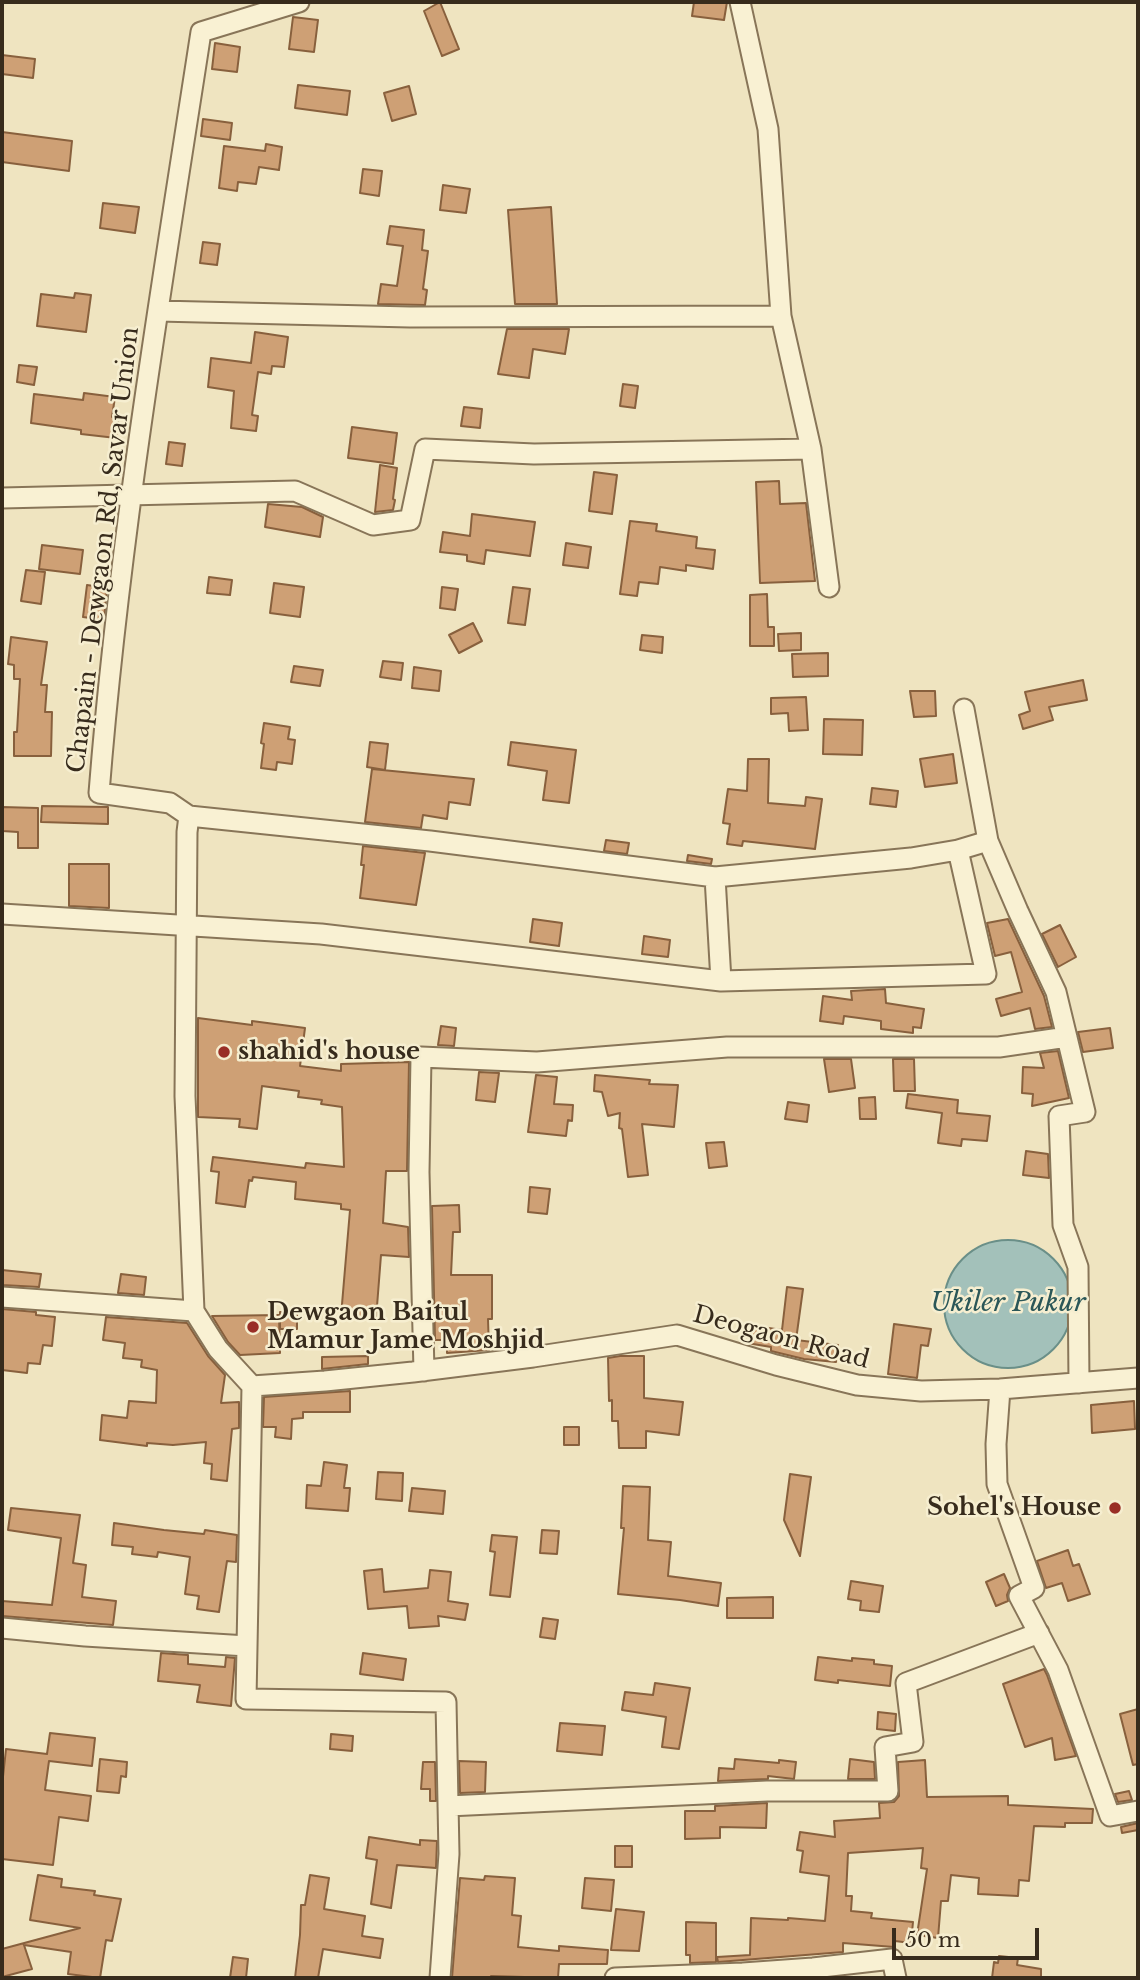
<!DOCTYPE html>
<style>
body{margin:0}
#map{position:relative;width:1140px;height:1980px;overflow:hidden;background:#efe4c0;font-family:"Libre Baskerville",serif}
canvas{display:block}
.frame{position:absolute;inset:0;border:4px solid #372b1c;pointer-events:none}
.scale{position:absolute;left:892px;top:1928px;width:147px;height:32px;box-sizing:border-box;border:4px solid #372b1c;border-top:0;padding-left:9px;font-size:21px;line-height:24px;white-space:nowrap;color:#372b1c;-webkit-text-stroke:5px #f6eed0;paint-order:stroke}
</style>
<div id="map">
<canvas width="1140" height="1980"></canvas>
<div class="frame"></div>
<div class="scale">50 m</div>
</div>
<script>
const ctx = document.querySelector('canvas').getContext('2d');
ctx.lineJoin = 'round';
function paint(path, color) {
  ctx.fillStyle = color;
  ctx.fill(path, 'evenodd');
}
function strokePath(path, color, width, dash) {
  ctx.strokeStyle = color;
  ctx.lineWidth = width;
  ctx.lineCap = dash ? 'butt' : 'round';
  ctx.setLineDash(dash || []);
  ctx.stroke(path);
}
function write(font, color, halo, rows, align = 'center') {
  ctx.font = font + ' "Libre Baskerville",serif';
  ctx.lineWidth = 5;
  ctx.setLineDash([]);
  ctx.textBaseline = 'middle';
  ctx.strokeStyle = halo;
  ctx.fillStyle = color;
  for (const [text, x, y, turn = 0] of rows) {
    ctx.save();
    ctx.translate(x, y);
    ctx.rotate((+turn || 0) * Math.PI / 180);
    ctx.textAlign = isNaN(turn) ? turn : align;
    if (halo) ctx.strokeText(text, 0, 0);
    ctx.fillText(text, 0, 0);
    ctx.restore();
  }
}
const water = new Path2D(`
 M944 1304a64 64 0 1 1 128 0a64 64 0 1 1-128 0Z`);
paint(water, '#a3c1ba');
strokePath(water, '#6a8f88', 2);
const building = new Path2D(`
 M440,2l19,47 -17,7 -18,-45z
 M694,2h33l-3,18 -32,-4z
 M293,17l25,3 -4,32 -25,-3z
 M215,43l25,4 -3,25 -25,-3z
 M2,55l33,4 -2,19 -31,-4z
 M298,85l52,6 -3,24 -52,-7z
 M409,86l7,28 -24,7 -8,-28z
 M203,119l29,4 -2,17 -29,-4z
 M2,132l70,9 -3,30 -67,-9z
 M266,144l16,3 -3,23 -20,-3 -3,17 -18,-2 -1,9 -18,-3 5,-42 41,5z
 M363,169l19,2 -3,25 -19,-3z
 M443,185l27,4 -4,24 -26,-3z
 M103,203l36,4 -4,26 -35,-5z
 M551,207l6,97h-42l-7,-94z
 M390,226l34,4 -2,20 6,1 -5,38 4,1 -2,15 -47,-1 3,-20 16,2 6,-40 -16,-2z
 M203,242l17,2 -3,21 -17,-2z
 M75,293l16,2 -5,37 -49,-6 4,-32 33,4z
 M507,329h62l-4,25 -32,-5 -4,29 -31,-4z
 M255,332l33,5 -4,30 -12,-1 -1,8 -13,-2 -6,43 6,1 -2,15 -25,-3 3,-37 -26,-4 3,-29 40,5z
 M19,365l18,2 -3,18 -17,-3z
 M623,384l15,2 -3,22 -15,-2z
 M84,393l31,4 -3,20 6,1 -2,20 -35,-4v-4l-50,-7 3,-29 49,6z
 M464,407l18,2 -2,19 -19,-2z
 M352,427l45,6 -4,31 -45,-6z
 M169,442l16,2 -3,22 -16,-2z
 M380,465l17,3 -4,31 2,1 -2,10 -18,2z
 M594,472l23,3 -5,39 -23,-3z
 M779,481l1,23 26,-1 9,78 -55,2 -4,-101z
 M268,504l34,3 21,10 -3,20 -55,-10z
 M472,514l63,8 -5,34 -44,-6 -2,14 -17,-3v-6l-27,-3 3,-20 27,4z
 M630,521l27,3 -1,7 41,6 -1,11 19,2 -2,19 -27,-4v6l-26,-4 -2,17 -19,-2 -2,14 -17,-2z
 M566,543l25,4 -3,21 -25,-3z
 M42,545l41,5 -3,24 -41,-5z
 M26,570l19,2 -4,32 -20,-3z
 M209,577l23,3 -2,15 -23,-2z
 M274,583l30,4 -4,30 -30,-4z
 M87,585l20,3 -3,32 -21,-3z
 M442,587l16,2 -3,21 -15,-2z
 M513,587l17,2 -5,36 -17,-2z
 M767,594l1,33h6v19h-24v-51z
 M473,623l9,18 -23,12 -10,-18z
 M801,633v17l-22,1 -1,-17z
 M642,635l21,2 -1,16 -22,-3z
 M11,637l36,5 -6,43h6l-2,27h7l-1,44h-37v-24h3l3,-53h-6v-14l-6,-1z
 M828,653v23l-35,1 -1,-23z
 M383,661l20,2 -2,17 -21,-3z
 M294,666l29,4 -3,16 -29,-4z
 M414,667l27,4 -2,20 -27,-3z
 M1083,680l4,20 -38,7 4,13 -30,9 -4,-14 11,-4 -5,-19z
 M910,691h25l1,25 -22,1z
 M806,697l2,33 -19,1 -1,-18 -17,1v-16z
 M824,719l39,1 -1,35 -39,-1z
 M264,723l26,4 -2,12 7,1 -3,24 -15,-2 -1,8 -15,-2 3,-24 -3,-1z
 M370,742l18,2 -3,26 -18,-3z
 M511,742l65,8 -7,53 -26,-3 4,-29 -39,-6z
 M953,754l4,29 -32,4 -5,-28z
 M748,759h21l-1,44 37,3 1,-9 16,2 -7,50 -72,-8 -1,5 -15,-2 3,-20 -7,-1 5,-34 19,2z
 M372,769l102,10 -4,26 -21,-3 -2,17 -24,-4 -2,13 -56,-6z
 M872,788l26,3 -2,16 -26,-3z
 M42,806l66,1v17l-67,-2z
 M2,807l36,1v40h-20v-16l-16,-1z
 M606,840l23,3 -2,11 -23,-3z
 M363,846l62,7 -9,52 -56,-7 4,-33h-3z
 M688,855l24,4 -1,5 -24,-3z
 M69,864h40v44l-40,-2z
 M533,919l29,4 -3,23 -29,-4z
 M1008,919l36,77 8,31 -17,2 -5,-21 -29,8 -5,-17 26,-7 -11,-40 -16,4 -8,-33z
 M1060,925l16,32 -18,10 -16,-33z
 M644,936l26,4 -2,17 -26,-3z
 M885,989l1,14 38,6 -3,19 -8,-1v6l-32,-4v-8l-37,-5 -1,8 -23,-3 3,-25 29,4 -1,-9z
 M198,1018l54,7v-4l53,7 -5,38 41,5v-7l68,-2 -2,109h-21l-3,52 25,4 1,30 -28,-2 -5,64 -35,-3 9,-106 -9,-1v-5l-46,-5 1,-17 -43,-5 -1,4 -3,-1 -4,27 -29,-4 3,-31 -8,-1 2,-14 92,11 1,-5 38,4 -2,-60 -21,-3 1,-4 -24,-3 1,-6 -37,-5 -5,43 -18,-2 1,-8 -42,-2z
 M441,1026l15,2 -2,18 -16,-1z
 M1110,1028l3,20 -30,4 -5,-20z
 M1058,1051l11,47 -37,8 1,-12 -11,-1 1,-26 21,1 -4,-15z
 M824,1059h27l4,29 -26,4z
 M893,1059h21l1,32h-21z
 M479,1072l20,1 -4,29 -19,-2z
 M536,1075l21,2 -3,27 19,1 -1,16 -4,-1 -2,16 -38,-4z
 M595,1075l55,5 -1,4 29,1 -4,42 -32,-3 6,51 -20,2 -6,-48 -3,-1 1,-15 -12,3 -6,-24 -8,-1z
 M908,1094l50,6 -1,13 33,3 -3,25 -25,-2 -1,7 -23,-3 4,-30 -36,-5z
 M875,1097l1,22h-16l-1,-21z
 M788,1102l21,3 -2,17 -22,-3z
 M724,1142l3,24 -18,2 -3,-25z
 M1026,1151l22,3 1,24 -26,-3z
 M530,1187l20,2 -3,25 -19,-2z
 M459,1205l1,27h-7l-2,43h41v44h-4l1,31 -42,3v-13h-12l-3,-134z
 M2,1270l39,4 -2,13 -37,-2z
 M121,1274l25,3 -2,18 -26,-2z
 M787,1287l16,2 -7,51 42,5 -2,17 -32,-3 -33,-8v-4l-24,-4 2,-18 33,5z
 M2,1309l34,3v3l19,2 -3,29 -9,-1 -3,19 -12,-1 -1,10 -25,-3z
 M280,1312h17v17h-17z
 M279,1315l1,38 -40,2 -12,-13 -16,-26z
 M106,1317l81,6 21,33 17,19 -4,28 18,-1v26l-7,1 -5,52 -16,-2 1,-15 -8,-1 2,-21 -33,3 -26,-2v3l-47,-6 2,-25 25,3 2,-17 27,2 1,-33 -16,-3 1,-7 -19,-2 2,-15 -22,-3z
 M894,1324l37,5 -3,17 -7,-1 -4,33 -29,-4z
 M368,1356v8l-46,5v-12z
 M620,1356h24v42l39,4 -4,33 -33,-4v17h-27l-1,-27h-6v-21l-3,1 -1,-43z
 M350,1391v21h-47v6l-11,1 -1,20 -16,-2 1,-10h-13l1,-30z
 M1134,1401l1,28 -43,4 -1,-28z
 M564,1427h15v18h-15z
 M324,1462l23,3 -3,23h6l-2,23 -42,-3 1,-23 14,1z
 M378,1472l25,1 -1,28 -26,-2z
 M790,1474l21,3 -11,79 -16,-36z
 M623,1486l27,1 -2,53 23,2 -3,34 53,7 -3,23 -38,-6 -62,-6 6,-66h-3z
 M412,1488l33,3 -2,23 -34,-3z
 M11,1508l69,7 -7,48 13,2 -4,32 34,4 -3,24 -111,-9v-15l50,4 9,-67 -53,-8z
 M114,1523l50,7 40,4 1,-4 32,5 -1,27 -9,-1 -8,51 -22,-3 2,-13 -14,-2 5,-37 -32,-5 -1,5 -25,-3 1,-7 -21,-2z
 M542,1530l17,1 -2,23 -17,-1z
 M492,1535l25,2 -7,60 -20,-2 5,-43 -5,-1z
 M1068,1550l5,16 6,-2 11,30 -22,7 -6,-18 -16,5 -9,-27z
 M382,1569l2,23 44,-4 2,-18 21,2 -3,29 20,3 -3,16 -27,-4 1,10 -30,2 -2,-22 -39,3 -4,-38z
 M1004,1574l6,14 -3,7 1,6 -12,5 -10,-24z
 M851,1581l32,5 -4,26 -19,-2 1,-9 -13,-2z
 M773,1597v21h-46v-20z
 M543,1618l15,2 -3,19 -15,-2z
 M161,1653l27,2v9l37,3 1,-10 9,1 -4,48 -34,-4 3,-17 -42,-4z
 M363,1653l43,6 -3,21 -43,-6z
 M818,1657l34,4v-3l22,2v4l18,2 -2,20 -52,-6v3l-23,-3z
 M1044,1669l3,6 29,81 -21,4 -3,-22 -27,9 -22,-63z
 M655,1683l35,5 -11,61 -17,-2 4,-30 -44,-7 3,-18 28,3z
 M1138,1709v55l-5,1 -13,-51z
 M878,1712l18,2 -1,17 -18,-2z
 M560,1723l45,3 -3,29 -45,-4z
 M50,1733l45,5 -3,28 -43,-5 -4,29 46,6 -3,25 -29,-4 -6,48 -51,-6v-73l4,-37 41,5z
 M331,1734l22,2 -1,15 -22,-2z
 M100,1759l27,3 -1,15 -5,-1 -2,17 -22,-2z
 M735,1759l44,4v-3l17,2 -2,17 -26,-3v3l-50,2 1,-13 15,1z
 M850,1759l24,3 1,17h-27z
 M925,1760l2,37 81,-1v9l85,4 -1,14h-27v4l-31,-1 -5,55 -10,-1 -1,16 -40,-2 1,-16 -28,-3 -3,26h-7l-3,37 -21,-3 10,-66 -6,-1 2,-20 -75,5 -2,43h6l-1,15 21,2 -1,5 42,4 -2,21 -16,-2 -1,6 -51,-4v9l-125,10 -1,-5 33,-2 1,-37 37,2v-2l37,3 4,-45 -29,-4 3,-21 -6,-1 3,-18 35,5 -1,-16 46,-3 -1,-15 15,-1 5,-6 -1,-34z
 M459,1761l27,1 -1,30 -25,1z
 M423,1762h12l1,39h-6v-12h-9z
 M1129,1791l3,9 -14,2 -3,-8z
 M767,1803l-1,25 -46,-1v11l-35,1v-28h30v-5z
 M1138,1823v7l-16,3 -1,-6z
 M369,1837l51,8v-5l17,1 -1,27 -39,-3 -6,43 -20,-4 6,-44 -11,-2z
 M615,1846h17v21h-17z
 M38,1875l24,4 -1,8 34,4 -1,4 27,4 -9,42 -6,-1 -6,38 -32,-4 3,-22 -47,-7 8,24 -30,8v-28l78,-21 -50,-8z
 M310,1875l19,3 -5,31 41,7 -3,20 21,3 -3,19 -57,-9 -5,29h-23l5,-43 1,-30h4z
 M485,1876l30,2 -3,37 9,1 -3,31 41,4v-5l49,4 -1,14h-48l-1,14 -67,-2v2h-39l8,-100 24,2z
 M585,1878l29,2 -3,31 -29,-3z
 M616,1909l28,3 -5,39 -28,-1z
 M686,1922l30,1v39l-26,1v-8h-4z
 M999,1956l19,2 -1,7 24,4v9h-49l2,-16 4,1z
 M233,1957l15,2 -2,19h-16z`);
paint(building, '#cea075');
strokePath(building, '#88603d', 2);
const minor = new Path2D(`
 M299,2l-98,30c-39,253 -82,506 -102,761l71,10 19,13 -2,16 -2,264 9,215 24,38 34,37 73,-5 88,-9 120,-15 144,-22 99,30 81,20 64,6 79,-2 138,-11
 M158,311l252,6 371,-1 -13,-187 -28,-127
 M781,316l30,133 18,138
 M2,498l293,-7 78,34 37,-5 15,-71 109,5 277,-5
 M189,816l241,25 285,36
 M988,841l30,70 38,81 29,120 -26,4 4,109 15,42 1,116
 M2,914l319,20 400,47 265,-7 -28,-124 30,-9 -24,-132
 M721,981l-6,-104 196,-19 47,-8
 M2,1297l192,14
 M424,1371l-5,-199 2,-115 116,5 190,-15h272l68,-10
 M252,1386l-6,313 200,3 3,152 -9,124
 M1000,1389l-4,55 1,40 37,104 -15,8 39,74 52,146 28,-5
 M2,1628l83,8 162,10
 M448,1806l319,-15h121l-3,-44 28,-5 -7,-59 133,-50
 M743,1973l70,-5 79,-9 4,19
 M615,1978l128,-5 1,5`);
strokePath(minor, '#887558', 23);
strokePath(minor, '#f9f1d3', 19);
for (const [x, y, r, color] of [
 [224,1052,7,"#992e26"],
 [253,1327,7,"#992e26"],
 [1115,1508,7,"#992e26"]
]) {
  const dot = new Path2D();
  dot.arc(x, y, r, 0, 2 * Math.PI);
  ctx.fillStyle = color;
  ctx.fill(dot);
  strokePath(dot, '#f6eed0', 2.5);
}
write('24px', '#372b1c', '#f6eed0', [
 ["Chapain - Dewgaon Rd, Savar Union",104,550,-83],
 ["Deogaon Road",781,1338,15]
]);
write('bold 24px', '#372b1c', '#f6eed0', [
 ["shahid's house",238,1052],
 ["Dewgaon Baitul",267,1313],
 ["Mamur Jame Moshjid",267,1341],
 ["Sohel's House",1101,1508,"right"]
], 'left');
write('italic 26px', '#2b5758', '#f6eed0', [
 ["Ukiler Pukur",1008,1304]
]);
</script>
